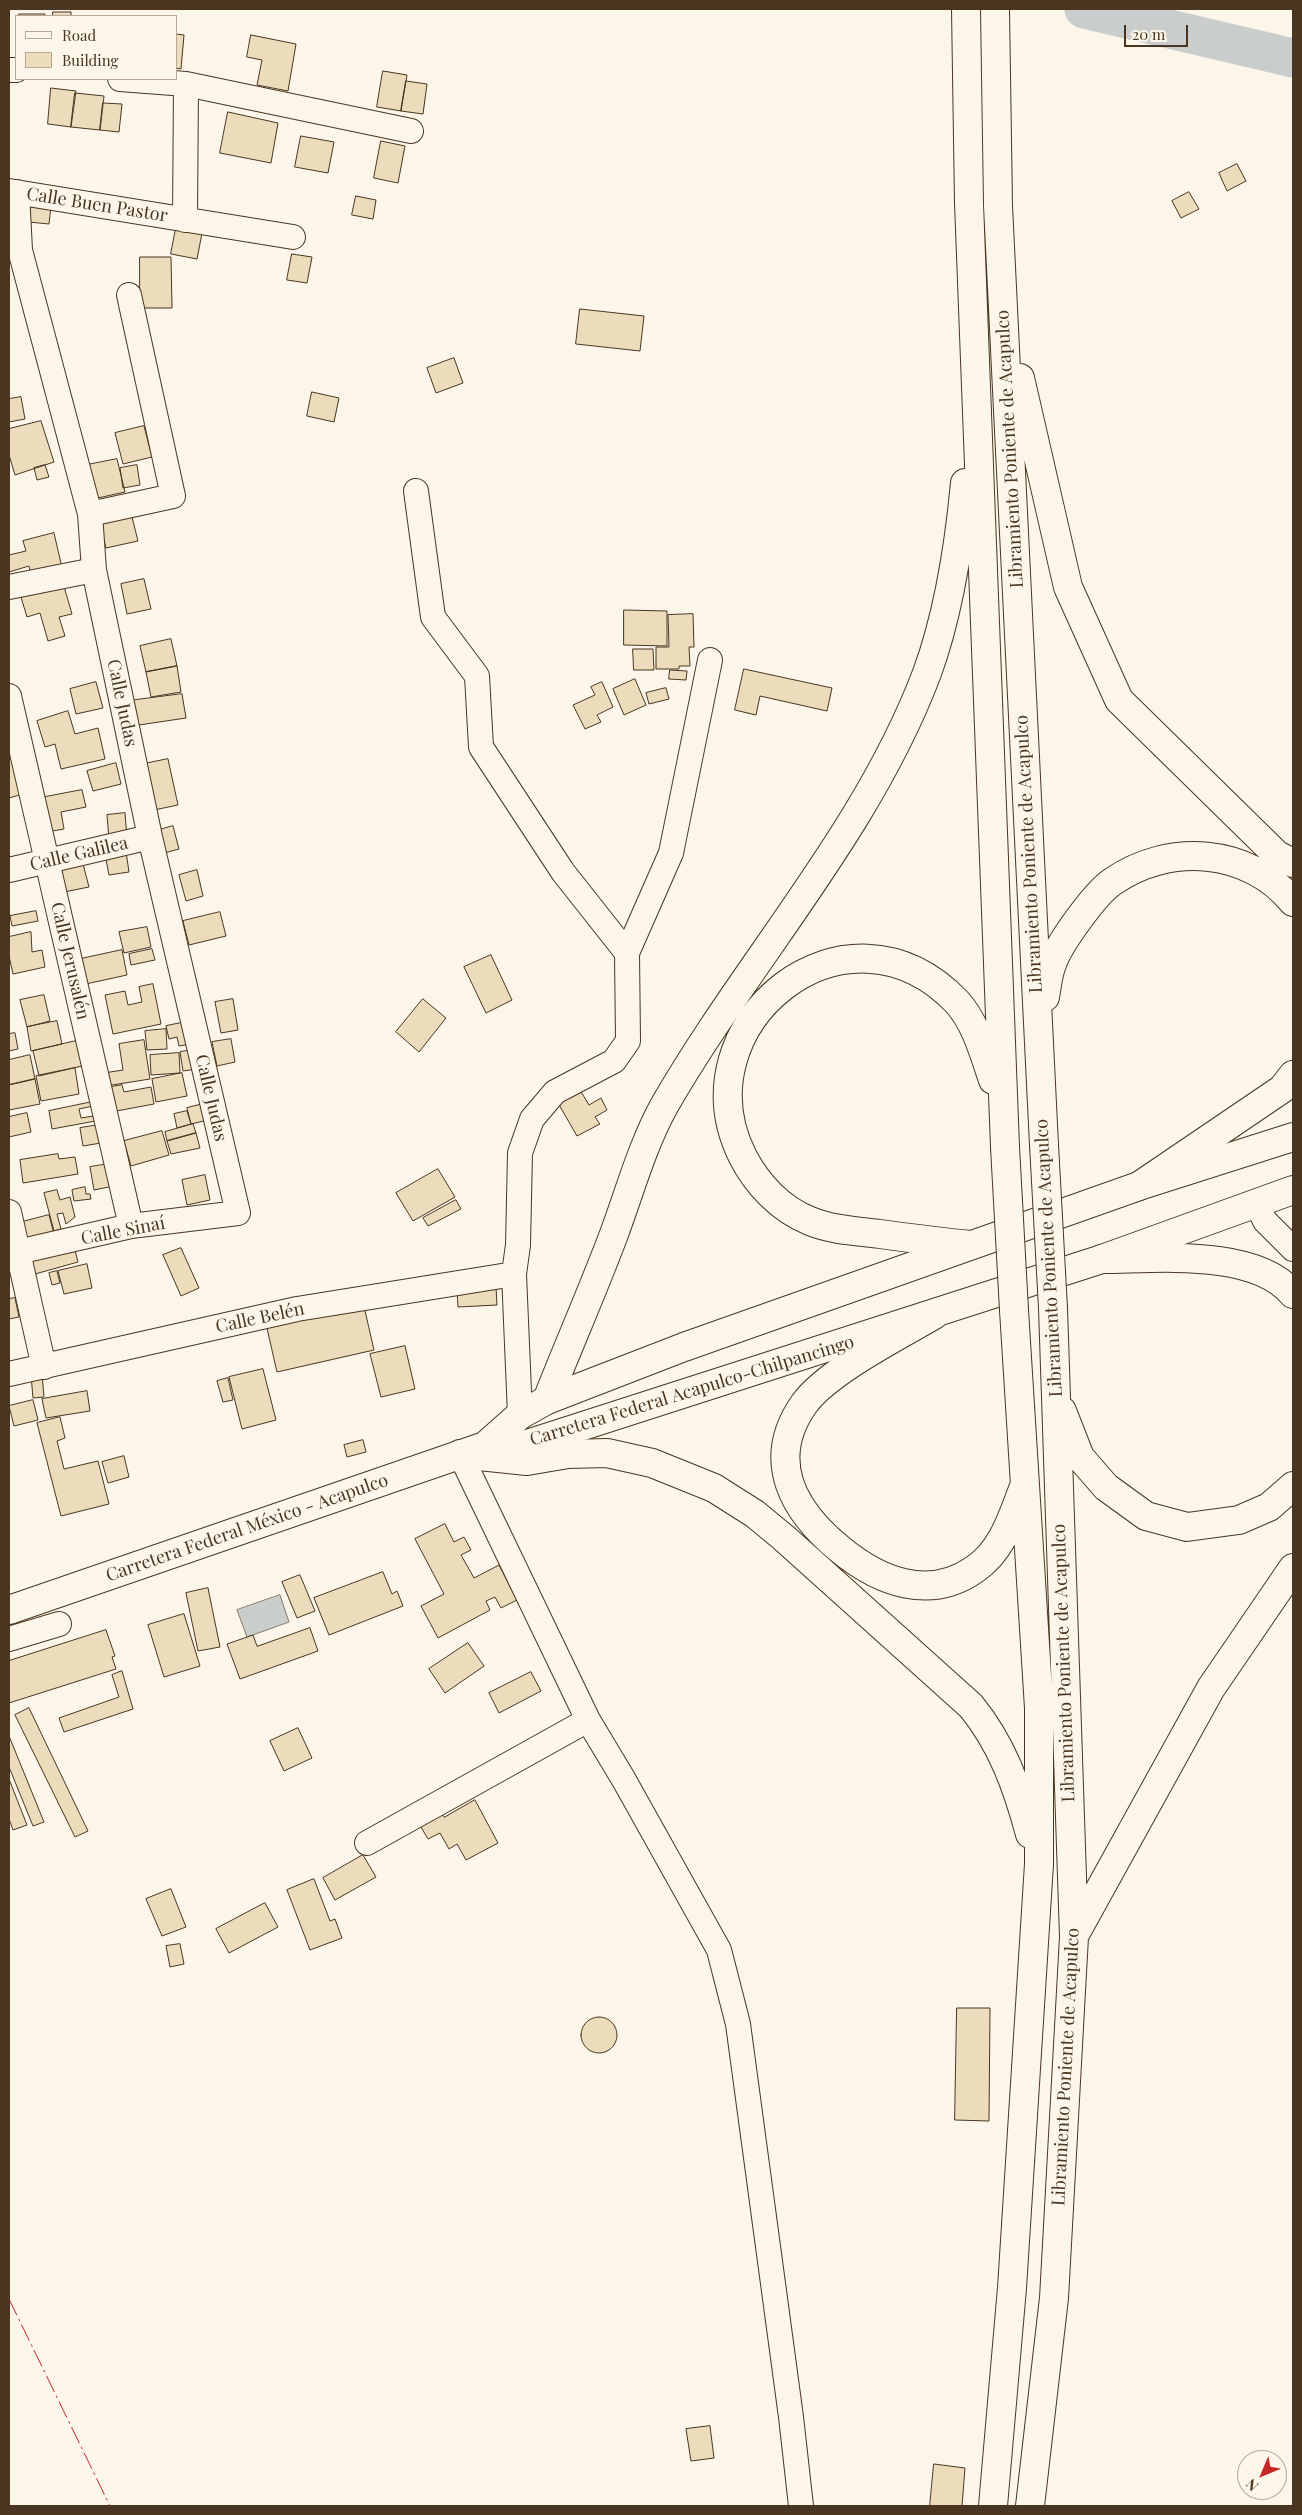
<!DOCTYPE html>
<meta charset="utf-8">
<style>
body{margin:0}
#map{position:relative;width:1302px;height:2515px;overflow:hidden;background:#fbf6e9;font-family:"Playfair Display",serif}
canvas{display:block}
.frame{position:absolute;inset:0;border:10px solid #4a3520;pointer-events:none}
.legend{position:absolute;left:15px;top:15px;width:162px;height:65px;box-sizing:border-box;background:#fbf6e9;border:1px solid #b4a999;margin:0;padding:6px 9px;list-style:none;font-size:15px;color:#4a3520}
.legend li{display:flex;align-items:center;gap:10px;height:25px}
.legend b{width:25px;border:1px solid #b4a999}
.north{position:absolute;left:1237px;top:2450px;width:50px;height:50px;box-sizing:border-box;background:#fbf6e9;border:1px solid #b4a999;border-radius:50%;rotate:225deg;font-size:14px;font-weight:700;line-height:20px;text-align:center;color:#4a3520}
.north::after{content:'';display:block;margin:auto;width:18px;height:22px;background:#c62828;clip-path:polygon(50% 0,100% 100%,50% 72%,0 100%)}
.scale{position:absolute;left:1124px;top:25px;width:64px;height:22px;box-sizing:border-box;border:2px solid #4a3520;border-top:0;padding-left:6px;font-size:15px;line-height:18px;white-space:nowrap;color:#4a3520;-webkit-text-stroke:4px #fbf6e9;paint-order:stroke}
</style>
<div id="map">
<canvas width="1302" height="2515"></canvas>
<div class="frame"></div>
<ul class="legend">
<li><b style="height:6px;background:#fbf6e9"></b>Road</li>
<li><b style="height:14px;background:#ecdcbc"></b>Building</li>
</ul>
<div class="north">N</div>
<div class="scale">20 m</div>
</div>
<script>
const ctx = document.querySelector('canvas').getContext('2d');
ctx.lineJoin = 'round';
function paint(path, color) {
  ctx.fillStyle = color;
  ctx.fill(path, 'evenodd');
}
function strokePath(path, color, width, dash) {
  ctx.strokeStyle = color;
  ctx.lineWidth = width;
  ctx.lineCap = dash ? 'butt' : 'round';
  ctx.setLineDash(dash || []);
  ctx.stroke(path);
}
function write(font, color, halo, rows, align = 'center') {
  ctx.font = font + ' "Playfair Display",serif';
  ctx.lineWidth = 4;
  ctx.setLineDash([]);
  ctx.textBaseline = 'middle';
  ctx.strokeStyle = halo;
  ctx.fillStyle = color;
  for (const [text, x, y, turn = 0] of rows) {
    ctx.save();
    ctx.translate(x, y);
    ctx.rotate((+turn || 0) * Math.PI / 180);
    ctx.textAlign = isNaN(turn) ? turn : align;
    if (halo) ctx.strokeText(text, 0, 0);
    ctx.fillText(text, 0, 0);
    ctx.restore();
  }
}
const water = new Path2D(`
 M280,1595l9,27 -42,15 -10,-27z`);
paint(water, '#c9cecd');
strokePath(water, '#887966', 1);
strokePath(new Path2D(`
 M1084,9l209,49`), '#c9cecd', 39);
const building = new Path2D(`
 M53,12h18v4h-18z
 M19,14h26v2h-26z
 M176,34l8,1 -3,34 -5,-1z
 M251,35l45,9 -8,47 -31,-6 5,-25 -15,-3z
 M383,71l24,4 -6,36 -24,-4z
 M406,81l21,3 -4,30 -22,-3z
 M51,88l25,3 -5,36 -23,-3z
 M75,93l29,3 -4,34 -29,-3z
 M103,103l19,1 -3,28 -19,-2z
 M228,112l50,11 -7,40 -51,-10z
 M301,136l33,6 -6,31 -33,-6z
 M381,141l24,5 -7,37 -24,-5z
 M1237,164l9,17 -19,10 -8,-18z
 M1189,192l10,17 -18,9 -9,-17z
 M356,196l20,4 -3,19 -21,-4z
 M31,203l20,3 -2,18 -20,-2z
 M177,223l26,5 -6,31 -26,-5z
 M292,254l20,3 -5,26 -20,-3z
 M140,257h31l1,51h-32z
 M580,309l64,7 -4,35 -64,-7z
 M454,358l9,25 -27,10 -9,-25z
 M312,392l27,6 -5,24 -27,-6z
 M21,397l4,22 -16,3v-23z
 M41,421l13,41 -39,13 -6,-20v-26z
 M144,426l8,31 -29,7 -8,-31z
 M117,459l8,33 -36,8 -7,-34z
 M45,465l4,12 -12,3 -3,-12z
 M137,465l3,20 -17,3 -3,-20z
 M130,509l8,32 -32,7 -8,-32z
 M54,533l9,39 -31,7 -3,-13 -20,6v-17l17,-4 -3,-10z
 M144,579l7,30 -24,5 -6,-30z
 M63,583l9,31 -13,3 6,19 -17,5 -8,-28 -13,4 -7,-23z
 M624,610l43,1v35l-43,-1z
 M693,614l1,33h-5l1,19h-11v3h-23v-22h13l-1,-32z
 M171,639l6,27 -31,6 -6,-26z
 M633,649h20l1,21h-20z
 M177,666l4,26 -30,5 -5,-25z
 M744,669l88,19 -5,23 -67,-15 -4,19 -21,-5z
 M670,670l17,1 -1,9 -17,-1z
 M635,679l11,26 -22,10 -11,-26z
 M96,682l7,26 -27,6 -6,-25z
 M602,682l11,25 -16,8 4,7 -16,7 -12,-24 22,-10 -4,-8z
 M666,688l3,11 -20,5 -3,-11z
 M182,694l4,24 -54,8 -4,-25z
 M68,711l7,23 23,-6 7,31 -44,10 -6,-25 -10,3 -8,-26z
 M11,751l12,43 -14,4v-46z
 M168,759l10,46 -24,5 -10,-46z
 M116,763l5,21 -28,7 -6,-20z
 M82,790l4,17 -25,5 3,17 -17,3 -7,-34z
 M125,813l2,25 -18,1 -2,-24z
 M173,826l6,23 -15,4 -5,-23z
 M125,845l4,27 -20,3 -5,-26z
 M81,856l8,31 -25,5 -8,-30z
 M197,870l6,26 -17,5 -7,-26z
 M36,911l2,10 -26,5 -2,-10z
 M220,912l6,24 -37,9 -6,-24z
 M147,927l4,20 -27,6 -5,-21z
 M31,932l1,20 10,-2 3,17 -32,7 -4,-18v-19z
 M152,949l3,11 -24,5 -2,-11z
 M122,950l5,25 -46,10 -5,-25z
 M491,955l21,45 -26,13 -22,-46z
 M153,984l8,40 -48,10 -8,-39 20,-4 3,14 14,-3 -3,-15z
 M44,995l6,26 -23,6 -7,-27z
 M233,999l5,31 -17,3 -6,-31z
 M423,999l23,19 -27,34 -23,-20z
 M57,1021l5,23 -31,7 -4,-24z
 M191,1021l5,22 -17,3 -2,-9 -8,2 -3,-13z
 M166,1029l1,20 -20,1 -2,-19z
 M15,1033l3,16 -9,2v-17z
 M231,1039l4,23 -18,4 -5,-24z
 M144,1040l6,39 -44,7 -2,-13 19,-3 -4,-26z
 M76,1041l6,25 -43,10 -6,-25z
 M194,1050l9,18 -20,3 -3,-19z
 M179,1053l1,20 -29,2 -1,-20z
 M30,1055l5,24 -26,6v-25z
 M75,1068l4,26 -38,7 -5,-25z
 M182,1073l5,23 -31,6 -4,-23z
 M35,1079l5,25 -31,6v-25z
 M122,1085l2,7 27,-5 3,17 -43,8 -5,-24z
 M580,1090l9,15 12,-7 6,12 -12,7 5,7 -23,12 -19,-33z
 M97,1101l1,4 -19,4 2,9 19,-3 1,5 -49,9 -3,-18z
 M207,1103l5,16 -21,5 -4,-16z
 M187,1111l4,13 -14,4 -3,-14z
 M27,1113l4,19 -22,5v-20z
 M105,1124l2,18 -24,4 -3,-18z
 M193,1124l3,9 -29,8 -2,-9z
 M162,1131l7,24 -38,11 -7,-25z
 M196,1133l4,15 -29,6 -4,-13z
 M58,1154l1,5 16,-2 3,17 -55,9 -3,-23z
 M115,1163l4,22 -25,5 -4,-23z
 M438,1169l17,28 -42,24 -17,-28z
 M205,1175l5,25 -23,5 -5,-25z
 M85,1187l1,7h4l1,5 -17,2 -2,-11z
 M57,1190l3,10 10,-3 5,20 -9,7 -3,-11 -6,1 4,15 -7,2 -10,-38z
 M456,1200l5,9 -33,17 -5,-8z
 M49,1215l5,19 -26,7 -6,-19z
 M73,1242l5,20 -43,12 -5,-20z
 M181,1248l18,40 -18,8 -18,-41z
 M87,1264l5,24 -28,6 -6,-23z
 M57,1271l3,12 -8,2 -3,-12z
 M496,1287l1,18 -39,2 -1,-18z
 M15,1298l4,19 -10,2v-20z
 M363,1302l11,48 -97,22 -11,-48z
 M405,1346l10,43 -34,8 -11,-43z
 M263,1369l13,51 -34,9 -13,-52z
 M42,1374l2,23 -11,1 -2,-23z
 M228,1378l5,22 -10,2 -6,-21z
 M87,1391l3,20 -44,7 -4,-19z
 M33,1400l5,20 -24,6 -5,-20z
 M60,1417l5,21 -8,3 7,28 34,-8 11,43 -48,12 -24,-93z
 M363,1440l3,12 -19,5 -3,-12z
 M124,1456l5,21 -21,6 -6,-21z
 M445,1524l9,18 10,-5 7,13 -10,5 13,23 25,-13 18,35 -16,8 -6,-11 -9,4 4,9 -52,28 -17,-32 23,-12 -29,-55z
 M383,1572l9,22 5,-3 6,15 -74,29 -15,-37z
 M300,1575l15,36 -18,7 -15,-36z
 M208,1588l12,59 -22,4 -12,-58z
 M184,1614l16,52 -36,11 -16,-52z
 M310,1628l8,23 -78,28 -13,-35 26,-9 4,11z
 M106,1630l9,26 -3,1 4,12 -107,34v-42z
 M468,1643l16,23 -39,27 -16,-24z
 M122,1671l11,38 -69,23 -5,-14 60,-21 -7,-22z
 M531,1672l10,19 -42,22 -10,-20z
 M29,1708l59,123 -13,6 -60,-122z
 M298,1728l14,30 -28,13 -14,-30z
 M9,1736l35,86 -11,4 -24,-59z
 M9,1779l18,46 -14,5 -4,-11z
 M475,1800l23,43 -32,17 -9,-16 -8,5 -9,-16 -12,6 -13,-22 22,-12 7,12z
 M363,1855l13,22 -41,23 -12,-22z
 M314,1879l16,42 5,-2 7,19 -32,12 -23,-60z
 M171,1889l15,38 -24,9 -16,-37z
 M265,1903l13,24 -49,26 -13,-24z
 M180,1944l4,20 -14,3 -4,-21z
 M957,2008h33l-1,113 -34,-1z
 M581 2035a18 18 0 1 1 36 0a18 18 0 1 1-36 0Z
 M710,2426l4,32 -23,3 -5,-32z
 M934,2464l31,4 -3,38h-32z`);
paint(building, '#ecdcbc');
strokePath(building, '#4a3520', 1);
const minor = new Path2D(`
 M9,70h7
 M120,79l66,5 225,47
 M9,191l284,46
 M185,220l1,-136
 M416,491l17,126 44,59 4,71 82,125 64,81
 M90,514l83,-18 -44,-201
 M9,587l85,-17
 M9,696l122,530
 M9,870l141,-33
 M1256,1203l9,18 28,28
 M9,1212l35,155
 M9,1254l122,-28 107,-13 -88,-376 -56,-267 -4,-56 -70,-264 -3,-58
 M9,1374l288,-65 217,-35
 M520,1415l-6,-141 4,-29 2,-92 12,-34 23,-27 59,-31 14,-20 -1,-88 44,-100 39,-193
 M460,1454l128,266 36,60 95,170 19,74 53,393 10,89
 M9,1639l50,-15
 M367,1843l221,-123`);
const major = new Path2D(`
 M485,1446l35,-31 27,-15 137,-53 455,-161 154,-49
 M9,1610l476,-164 42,-2 575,-185 191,-69`);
const highway = new Path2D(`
 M966,9l3,194 36,944
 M995,9l3,197 46,939
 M1020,378l48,209 51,113 158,155 16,8
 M1045,997c2,-11 3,-23 7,-33 7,-21 43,-70 60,-82 57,-40 137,-34 181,20
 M1139,1186l143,-97 11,-14
 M970,1245c-30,-3 -60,-7 -90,-11 -24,-3 -48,-4 -70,-13 -30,-12 -53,-37 -67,-64 -67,-132 103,-271 214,-155 19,21 27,52 36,78
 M1102,1259c55,0 153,-11 191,35
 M934,1315c-36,21 -107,57 -130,89 -40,57 -10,108 37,146 39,32 89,51 134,19 27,-18 37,-51 48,-80
 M547,1400c22,-56 46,-110 67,-166 16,-43 28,-88 50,-128 84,-146 203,-274 263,-433 22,-60 32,-126 38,-190
 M1062,1411l18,46 26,30 40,29 41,11 52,-7 30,-13 24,-21
 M460,1454l67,7 41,-7 39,-1 45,10 62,25 41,26 29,24 187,168c31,38 46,80 59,128
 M1074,1936l137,-248 82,-120
 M993,2506l19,-218 27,-424v-156l-25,-398
 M1030,2506l24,-208 20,-361 -21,-629`);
strokePath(minor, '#4a3520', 26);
strokePath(major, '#4a3520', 30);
strokePath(highway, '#4a3520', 30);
strokePath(minor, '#fbf6e9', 24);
strokePath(major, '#fbf6e9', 28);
strokePath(highway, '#fbf6e9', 28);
const highwayBridge = new Path2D(`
 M1044,1145l9,163
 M1005,1147l9,163`);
strokePath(highwayBridge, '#4a3520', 30, []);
strokePath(highwayBridge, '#fbf6e9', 28);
strokePath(new Path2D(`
 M9,2299l101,207`), '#c62828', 1, [18, 4, 2.5, 4]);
write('18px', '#4a3520', '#fbf6e9', [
 ["Calle Buen Pastor",97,205,9],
 ["Libramiento Poniente de Acapulco",1010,449,-93],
 ["Calle Judas",122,703,78],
 ["Calle Galilea",79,854,-13],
 ["Libramiento Poniente de Acapulco",1029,854,-93],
 ["Calle Jerusalén",70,961,77],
 ["Calle Judas",211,1098,77],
 ["Calle Sinaí",123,1231,-11],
 ["Libramiento Poniente de Acapulco",1049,1258,-93],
 ["Calle Belén",260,1318,-12],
 ["Carretera Federal Acapulco-Chilpancingo",692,1391,-17],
 ["Carretera Federal México - Acapulco",247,1528,-19],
 ["Libramiento Poniente de Acapulco",1064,1663,-92],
 ["Libramiento Poniente de Acapulco",1066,2067,-87]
]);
</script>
